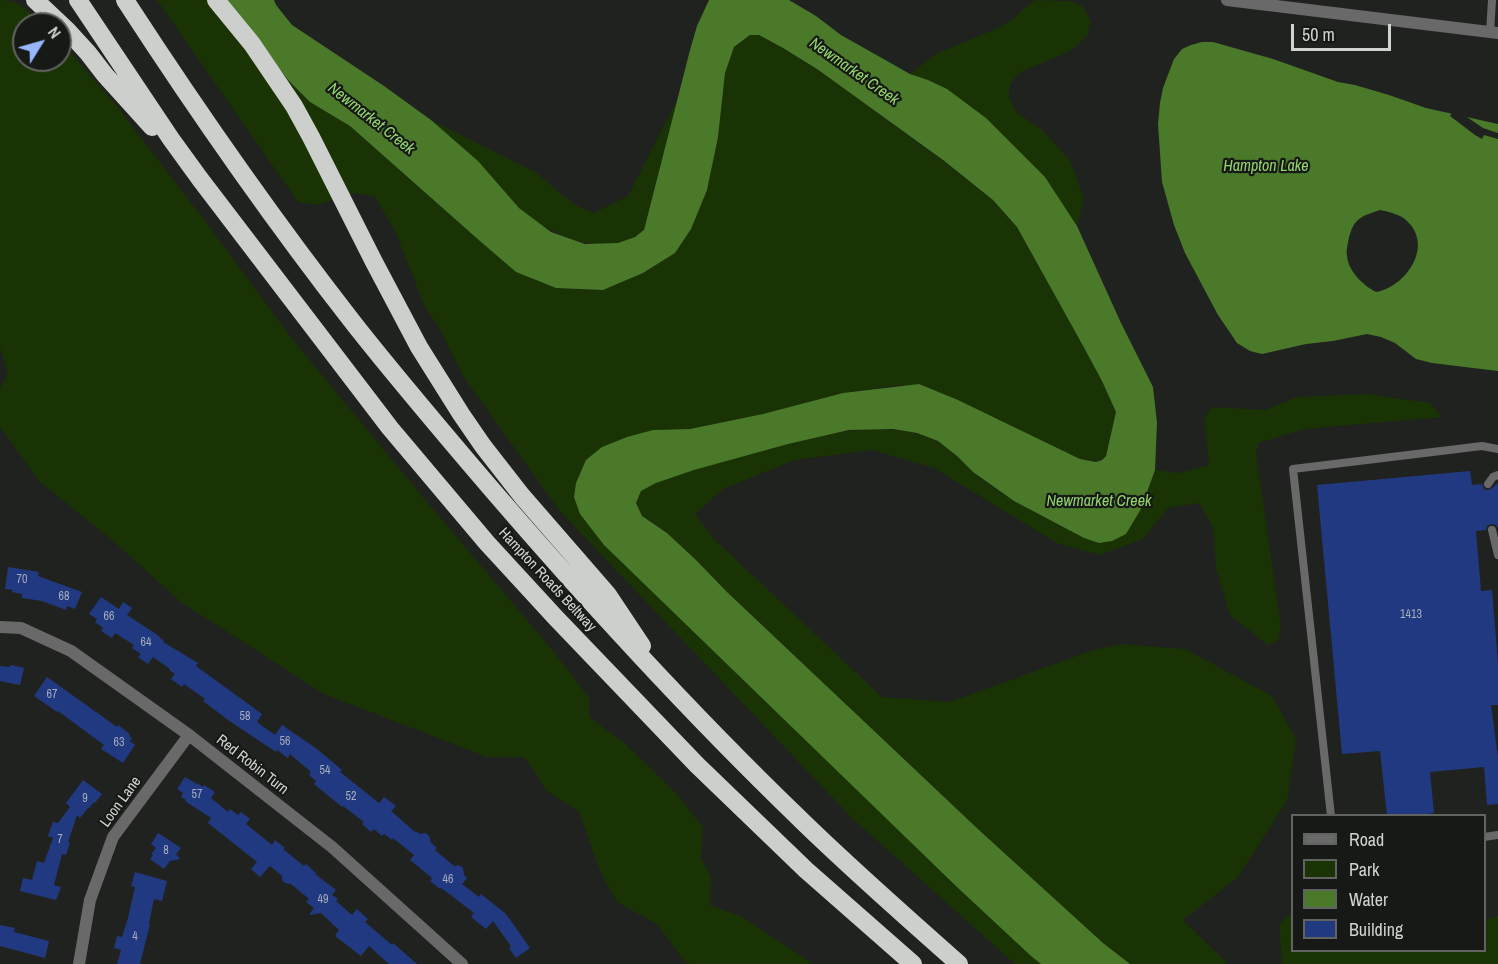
<!DOCTYPE html>
<style>
body{margin:0}
#map{position:relative;width:1498px;height:964px;overflow:hidden;background:#20221f;font-family:"Archivo Narrow",sans-serif}
canvas{display:block}
.legend{position:absolute;left:1291px;top:814px;width:195px;height:138px;box-sizing:border-box;background:#171916;border:2px solid #616361;margin:0;padding:8px 10px;list-style:none;font-size:18px;color:#d1d3d1}
.legend li{display:flex;align-items:center;gap:12px;height:30px}
.legend b{width:30px;border:2px solid #616361}
.north{position:absolute;left:12px;top:12px;width:60px;height:60px;box-sizing:border-box;background:#171916;border:2px solid #616361;border-radius:50%;rotate:53deg;font-size:16px;font-weight:700;line-height:24px;text-align:center;color:#d1d3d1}
.north::after{content:'';display:block;margin:auto;width:21px;height:27px;background:#97b6fd;clip-path:polygon(50% 0,100% 100%,50% 72%,0 100%)}
.scale{position:absolute;left:1291px;top:24px;width:100px;height:27px;box-sizing:border-box;border:3px solid #d1d3d1;border-top:0;padding-left:8px;font-size:18px;line-height:21px;white-space:nowrap;color:#d1d3d1;-webkit-text-stroke:4px #171916;paint-order:stroke}
</style>
<div id="map">
<canvas width="1498" height="964"></canvas>
<ul class="legend">
<li><b style="height:8px;background:#686968"></b>Road</li>
<li><b style="height:16px;background:#193305"></b>Park</li>
<li><b style="height:16px;background:#497929"></b>Water</li>
<li><b style="height:16px;background:#213980"></b>Building</li>
</ul>
<div class="north">N</div>
<div class="scale">50 m</div>
</div>
<script>
const ctx = document.querySelector('canvas').getContext('2d');
ctx.lineJoin = 'round';
function paint(path, color) {
  ctx.fillStyle = color;
  ctx.fill(path, 'evenodd');
}
function strokePath(path, color, width, dash) {
  ctx.strokeStyle = color;
  ctx.lineWidth = width;
  ctx.lineCap = dash ? 'butt' : 'round';
  ctx.setLineDash(dash || []);
  ctx.stroke(path);
}
function write(font, color, halo, rows, align = 'center') {
  ctx.font = font + ' "Archivo Narrow",sans-serif';
  ctx.lineWidth = 4.5;
  ctx.setLineDash([]);
  ctx.textBaseline = 'middle';
  ctx.strokeStyle = halo;
  ctx.fillStyle = color;
  for (const [text, x, y, turn = 0] of rows) {
    ctx.save();
    ctx.translate(x, y);
    ctx.rotate((+turn || 0) * Math.PI / 180);
    ctx.textAlign = isNaN(turn) ? turn : align;
    if (halo) ctx.strokeText(text, 0, 0);
    ctx.fillText(text, 0, 0);
    ctx.restore();
  }
}
paint(new Path2D(`
 M0,0c21,0 26,10 41,24h-17v36h36v-19l2,2 53,61 93,121 85,115 129,156 132,156 35,46v19l35,26 50,48 29,36 -2,31 10,19 -1,28 32,12 71,47h-124l-7,-6 -25,-34 -40,-22 -16,-29 -22,-61 -33,-22 -21,-33h-38l-163,-63 -143,-92 -70,-63 -71,-57 -40,-55v-39l8,-14 -8,-27z
 M157,0h69l62,80 22,22 40,24 131,116 35,30 40,16 47,2 40,-17 32,-20 43,-116 7,-64 9,-26 16,-12h8l25,13 34,21 126,92 50,39 24,27 65,117 20,37 14,31 -10,44c-8,8 -16,4 -26,3l-122,-59 -57,-15 -58,8 -80,21 -73,15 -37,1 -66,30 371,428 83,76h-26l-164,-147 -292,-307 -96,-134 -23,-47 -16,-24 -29,-74 -20,-34 -20,-4 -38,12 -19,-3z
 M1036,0l35,1 12,6 8,14 -4,15 -13,12 -14,8 -31,12 -11,6 -8,11 -1,12 7,15 25,17 29,31 14,39 -7,27 -32,-49 -98,-88 -19,-9 -18,-6 26,-20 64,-27 15,-10 13,-12z
 M678,98l-34,132c-37,31 -94,6 -125,-22 -15,-13 -26,-30 -40,-45 -14,-15 -32,-29 -48,-43l104,52 40,33 19,8 34,-17z
 M1367,394l63,9 12,14 -137,12 -46,14 -3,10 25,174 -3,13 -10,5 -38,-30 -14,-47 -3,-40 -14,-25 -31,5 -25,31 -43,16 -43,-12 -123,-75 -62,-18 -77,10 -72,29 -28,25 19,25 168,158 68,5 143,-52 30,-6 62,5 87,47 24,43 -9,62 -50,77 -54,42 45,44h-98l-27,-21 -124,-113 -252,-238 -31,-32 -29,-27 -25,-17 -6,-13c1,-3 3,-9 5,-12 10,-10 62,-24 77,-28 63,-17 156,-52 218,-22 16,7 26,22 38,32 33,27 73,45 110,65l57,-29 14,-39 24,3 30,-8 -5,-47 8,-11 53,3 32,-13z
 M1292,913v37h192l1,-30 13,-4v48h-217l1,-1 -3,-39z`), '#193305');
paint(new Path2D(`
 M226,0h48l2,5 16,20 92,61 47,34 47,41 41,47 32,24 34,12 33,-1 17,-6 9,-7 46,-180 7,-24 12,-26h80l27,16 25,19 69,39 18,6 19,9 39,29 59,59 32,49 44,97 32,64 4,36 -2,47 -14,39 -15,25 -14,7 -13,2 -15,-5 -70,-37 -41,-29 -16,-16 -19,-15 -21,-8 -24,-4 -44,1 -61,14 -94,26 -38,13 -15,8 -5,12 6,13 25,17 29,27 31,32 252,238 124,113 27,21h-89l-10,-8 -73,-68 -354,-343 -24,-31 -6,-17 2,-14 10,-23 16,-13 25,-10 26,-7 37,-1 73,-15 80,-21 76,-9 39,16 122,59 16,3 6,-2 4,-4 10,-44 -14,-31 -20,-37 -65,-117 -24,-27 -50,-40 -126,-91 -34,-21 -24,-13h-9l-16,12 -9,26 -7,64 -11,53 -16,39 -16,24 -32,20 -40,17 -47,-2 -40,-16 -35,-30 -131,-116 -40,-24 -22,-22z
 M1202,42h11l60,17 65,23 17,3 34,10 37,13 72,16v247l-66,-8 -16,-4 -21,-16 -14,-6 -14,-3 -34,7 -27,3 -44,10 -12,-3 -13,-8 -19,-28 -33,-62 -11,-28 -12,-43 -4,-58 2,-21 3,-15 11,-29 8,-10 9,-4zM1380,210c9,2 20,4 27,11 27,25 -1,66 -31,71 -12,-6 -28,-21 -29,-36 -1,-6 1,-13 2,-19 2,-6 4,-13 9,-17 7,-6 14,-7 22,-10z`), '#497929');
paint(new Path2D(`
 M1451,111l10,2 22,15 15,5v6l-14,-4 -2,4 -7,-4 -25,-19 2,-3z`), '#20221f');
paint(new Path2D(`
 M1470,471l2,14 10,-1 2,5 4,1 3,-1 7,-6v45l-2,-3 -5,-1 -4,2 -1,4 -10,1 5,60 11,-1 4,48 2,27v40h-7l7,52v47l-11,1 -3,-38 -54,5 4,41 -20,3h-27l-7,-65 -38,3 -25,-269z
 M8,567l31,5 -1,4 44,16 -7,17 -8,-3 -1,4 -24,-9 -20,-3v-4l-10,-2 1,-2 -8,-1z
 M101,597l18,12 4,-7 9,6 -5,7 29,19 8,7 -1,1 35,21 -2,3 66,48 -5,8 18,13 7,-10 35,24 25,21 -2,2 39,31 5,-6 12,9 -5,5 24,21 1,-1 4,3 6,-1 3,3 2,7 6,5 -2,2 19,16 5,-1 4,3 1,7 3,3 -5,6 17,13 2,-3 25,20 24,34 -14,10 -7,-10 2,-2 -18,-25 -7,8 -15,-12 3,-4 -22,-17 -11,-8 -1,1 -10,-8 2,-3 -22,-18 4,-5 -21,-17 -1,2 -8,-6 -2,2 -8,-7 -3,3 -9,-8 2,-2 -21,-16 -1,1 -28,-23 2,-3 -7,-6 2,-3 -21,-18 -2,4 -11,-8 -1,2 -48,-32 -25,-19 2,-2 -21,-15 -2,3 -11,-8 4,-5 -6,-4 1,-1 -17,-12 -5,7 -10,-7 3,-3 -9,-6 2,-3 -19,-12 -3,5 -11,-7 2,-3 -8,-6 2,-3 -8,-5z
 M11,665l13,3 -4,17 -20,-4v-15l9,1z
 M47,677l70,50 1,-2 12,9 -1,2 3,2 -2,3 5,4 -12,18 -22,-14 3,-4 -46,-34 -1,1 -23,-16z
 M185,777l12,7v-1l6,4 1,-2 11,7 -4,6 17,14 2,-3 8,6 3,-3 9,7 -4,5 26,21 3,-5 10,8 -2,1 21,17 2,-2 10,9 -1,1 21,16 -4,5 6,4 -2,2 16,14 5,-6 11,10 -3,3 27,23 1,-2 24,21h-28l-20,-18 -8,10 -26,-20 4,-6 -18,-17 -12,2 5,-7 -8,-6 3,-3 -18,-15 -6,-1 -3,-3v-4l-12,-10 -10,11 -9,-8 6,-7 -49,-39 3,-5 -26,-17 1,-1 -5,-3 2,-4 -6,-4z
 M83,780l19,14 -7,9 -1,-1 -5,6h-1l-8,10 -3,-3 -9,27 2,1 -4,12 -4,-1 -8,31 7,2 -5,13 -36,-9 3,-13 9,2 5,-19 7,2 9,-25 -5,-2 5,-14 5,1 12,-16 -4,-4z
 M158,833l23,15 -5,6 4,5 -10,2 -6,8 -14,-10 3,-4 -2,-1 5,-6 -5,-4z
 M135,872l32,9 -5,20 -8,-2 -5,24 1,1 -10,40h-23l4,-14 -7,-2 3,-12 5,1 6,-19 7,-31 -4,-1z
 M0,925l15,3 -1,4 35,9 -4,17 -45,-12z`), '#213980');
strokePath(new Path2D(`
 M1490,33l2,-33
 M1488,484l5,-7 5,-2
 M1492,530l6,25
 M1331,816l-38,-347 189,-23 16,3
 M1484,837l14,-2`), '#686968', 8);
strokePath(new Path2D(`
 M1227,0l271,33
 M0,627l21,1 50,23 118,84 143,112 130,117
 M79,964l11,-64 23,-63 76,-102`), '#686968', 12);
strokePath(new Path2D(`
 M35,0l32,30 21,23 17,22 47,52
 M78,0l93,139 29,40 190,249 97,115 69,75 141,147 109,105 107,94
 M125,0c72,111 148,220 230,325 37,47 76,93 115,139 104,122 212,241 328,353 52,51 107,99 161,147
 M216,0l36,44 42,62 17,31 63,125 45,85 42,67 22,32 39,50 86,99 34,51`), '#cccfcb', 18);
write('12px', '#a5acbd', null, [
 ["70",22,580],
 ["68",64,597],
 ["1413",1411,615],
 ["66",109,617],
 ["64",146,643],
 ["67",52,695],
 ["58",245,717],
 ["56",285,742],
 ["63",119,743],
 ["54",325,771],
 ["57",197,795],
 ["52",351,797],
 ["9",85,799],
 ["7",60,840],
 ["8",166,851],
 ["46",448,880],
 ["49",323,900],
 ["4",135,937]
]);
write('15px', '#d1d3d1', '#171916', [
 ["Hampton Roads Beltway",547,580,47],
 ["Red Robin Turn",252,765,38],
 ["Loon Lane",121,802,-54]
]);
write('italic 16px', '#93d56d', '#171916', [
 ["Newmarket Creek",854,72,35],
 ["Newmarket Creek",371,119,38],
 ["Hampton Lake",1266,167],
 ["Newmarket Creek",1099,502]
]);
</script>
